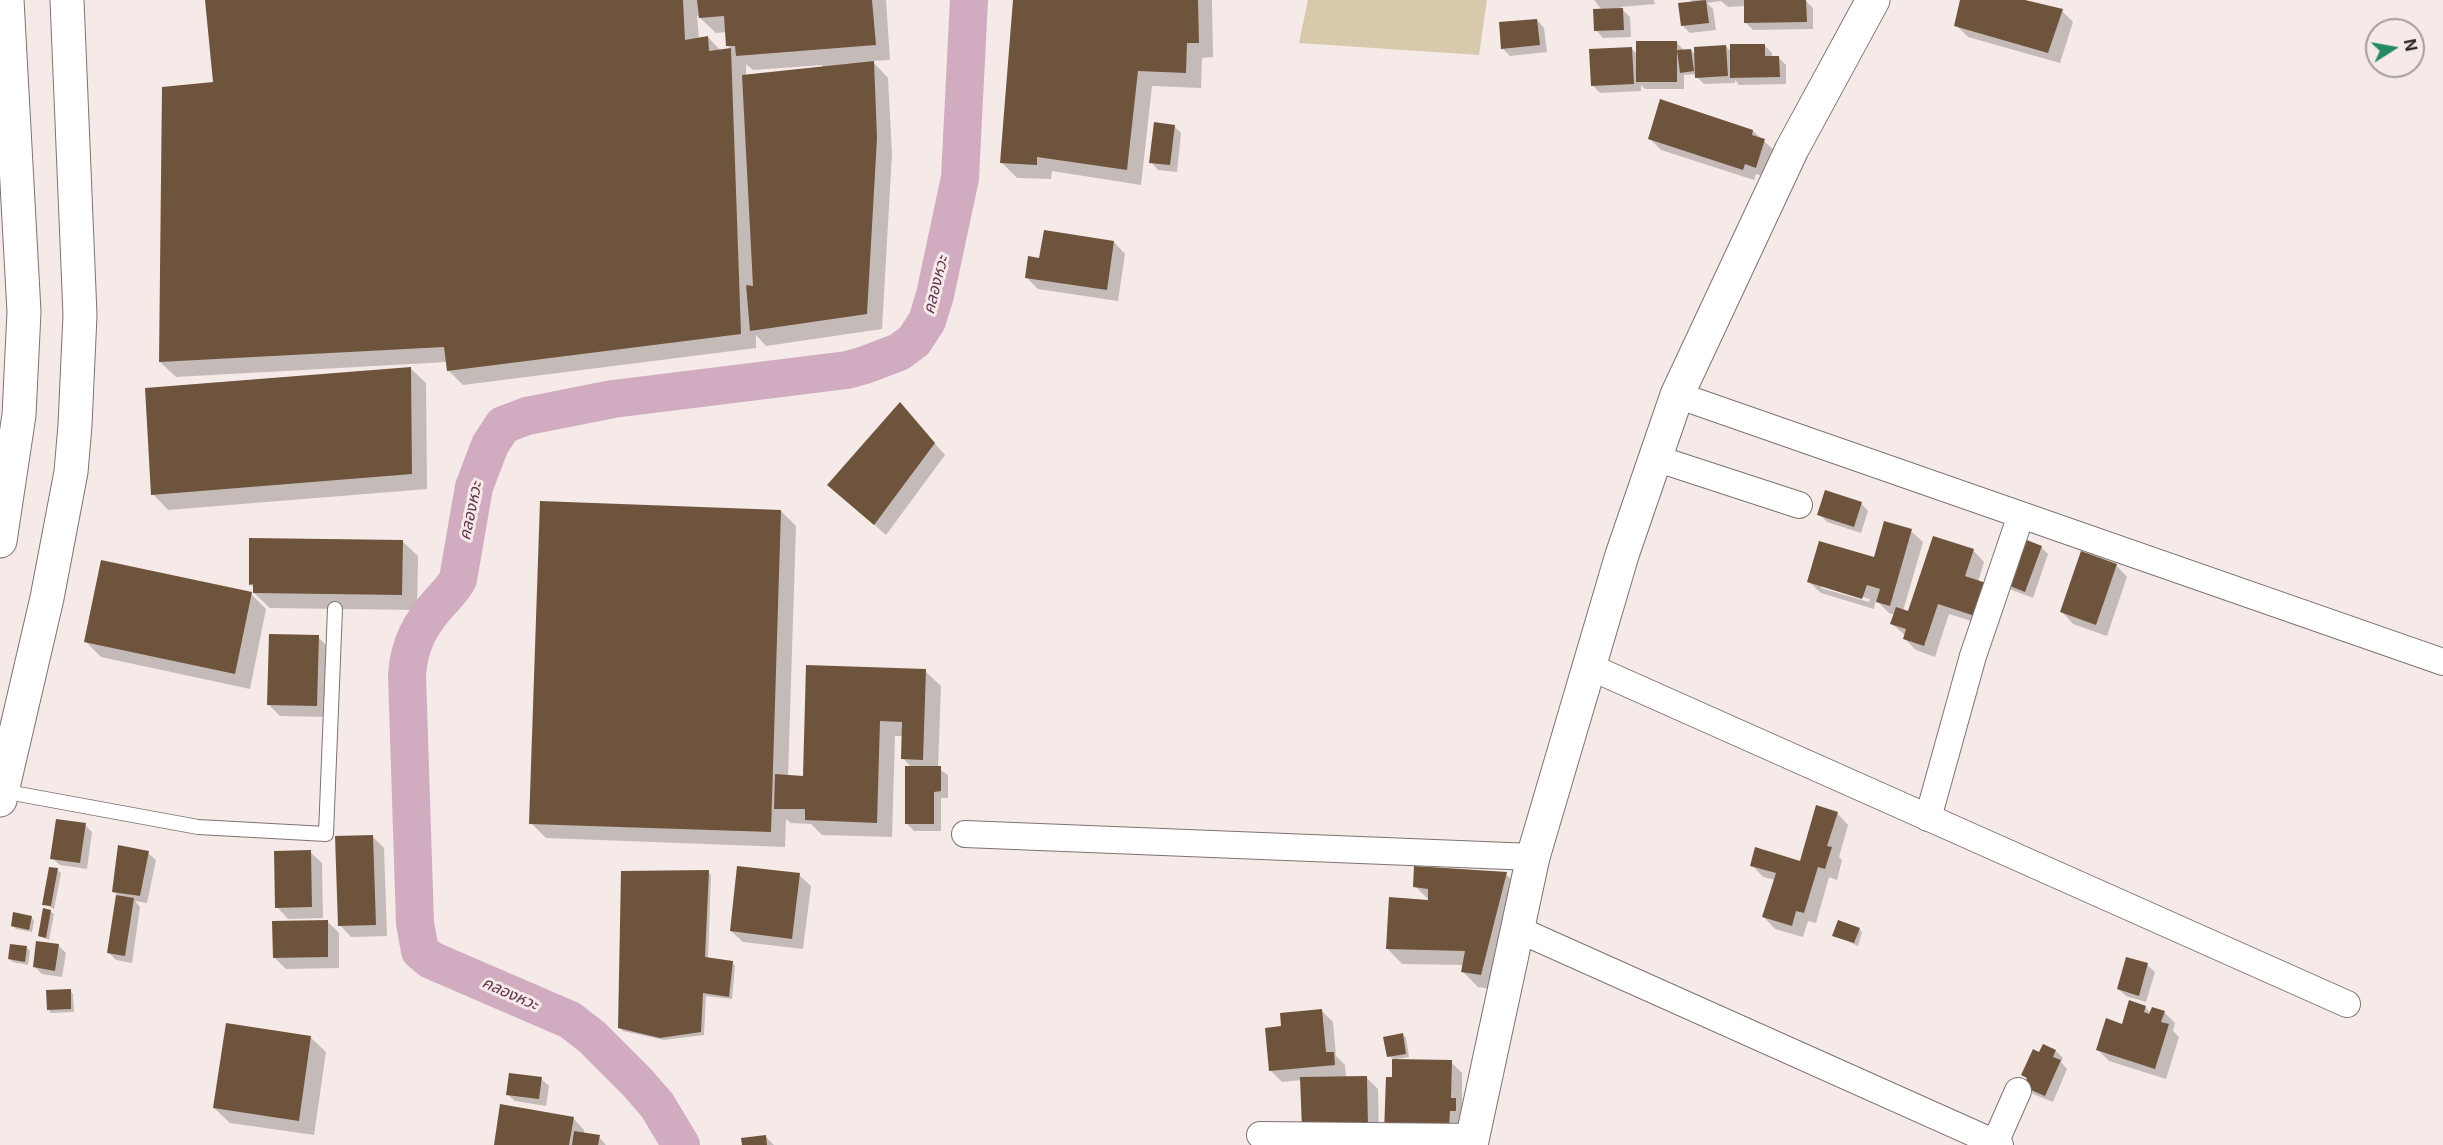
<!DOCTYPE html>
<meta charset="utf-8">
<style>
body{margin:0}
#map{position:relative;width:2443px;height:1145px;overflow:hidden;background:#f5eae7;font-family:Inter,sans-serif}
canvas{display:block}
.north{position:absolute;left:2365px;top:18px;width:60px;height:60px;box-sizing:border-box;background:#f5eae7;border:2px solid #a59d9b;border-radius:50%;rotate:79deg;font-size:16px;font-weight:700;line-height:24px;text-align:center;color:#2e2a28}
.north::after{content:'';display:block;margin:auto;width:21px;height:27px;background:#238a65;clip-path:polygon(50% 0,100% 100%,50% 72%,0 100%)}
</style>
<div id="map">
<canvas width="2443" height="1145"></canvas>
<div class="north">N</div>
</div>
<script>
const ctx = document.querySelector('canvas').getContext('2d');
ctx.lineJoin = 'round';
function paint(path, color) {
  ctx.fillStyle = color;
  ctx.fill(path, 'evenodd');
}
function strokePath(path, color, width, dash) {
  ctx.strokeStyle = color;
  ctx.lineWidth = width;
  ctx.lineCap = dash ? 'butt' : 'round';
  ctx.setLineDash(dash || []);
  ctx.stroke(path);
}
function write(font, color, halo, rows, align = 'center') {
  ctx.font = font + ' Inter,"Noto Sans Thai",sans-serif';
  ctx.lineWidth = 6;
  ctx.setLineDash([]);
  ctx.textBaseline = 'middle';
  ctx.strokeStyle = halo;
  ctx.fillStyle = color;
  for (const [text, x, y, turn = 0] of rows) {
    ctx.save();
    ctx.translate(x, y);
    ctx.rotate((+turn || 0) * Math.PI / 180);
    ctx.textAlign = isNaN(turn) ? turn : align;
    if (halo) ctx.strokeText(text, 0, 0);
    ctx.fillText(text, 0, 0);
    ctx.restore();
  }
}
paint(new Path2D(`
 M1308,0h179l-8,55 -180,-12z`), '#d7c9ab');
paint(new Path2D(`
 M207,0h679l4,60 -18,1 16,17 4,76 -10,175 -116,17 -10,-11v13l-293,37 -15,-15 -1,-8 -271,15 -16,-15 54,-279zM697,15l19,18 11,-1 1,14 3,3 -10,2 -13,-14 -9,2zM746,64l7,6 69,-5v3l-76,8z
 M1014,0h198l1,57 -11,1 -1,30 -49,-2 -11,99 -89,-14 -1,8 -34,-1 -16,-16z
 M1594,0h60l1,4 -35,3 10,10 1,20 -28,1 -7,-8 6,-20z
 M1691,0h114l8,8v21l-60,1 -7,-7 -1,-17 -17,1 -7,-6 -14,2 6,6 3,21 -26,3 -8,-8 12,-22z
 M1961,0h58l43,11 11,11 -13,41 -92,-26 -12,-12z
 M1537,20l7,8 3,24 -37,4 -8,-8z
 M1677,43l8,8 6,-1 5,5 30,-9 5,6 33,-7 8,8v5h7l7,7v19l-47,1 -4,-5v3l-31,1 -7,-7v-3l-13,1v14h-39l-4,-4v6l-41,2 -7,-7 38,-38 7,7z
 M1174,126l7,7 -4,39 -19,-2 -7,-8z
 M1753,131l23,21 -8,26 -12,-4 -2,6 -93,-30 -12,-12z
 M1114,242l11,12 -7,47 -80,-12 -12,-12z
 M410,368l16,15 1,106 -259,21 -15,-16z
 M900,404l45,51 -59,80 -57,-50z
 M1861,503l7,8 -7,22 -34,-11 -8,-8z
 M781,511l15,15 -8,251h16l121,-106 16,15 -3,82 10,7v23h-7v33h-27l-8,-8 6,-55 -9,-10v-22h-8l-3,101 -70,-2 -11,-11 -20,-1 -5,-4 -1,28 -239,-9 -15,-15z
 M1911,531l12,11 -20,69 6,2 64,-63 11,12 -6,20 9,44 -38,-12 -14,43 -19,-7 -11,-11 1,-3 -14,-12 3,-9 -6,-2 -13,-13 -2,9 -53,-16 -12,-11 66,-23zM1821,585l49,14 -1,3 -48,-14z
 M402,541l16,15 -1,54 -147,-2 -16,-15v-5l-4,-4z
 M2041,547l7,7 -15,44 -21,-8 -7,-7z
 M2116,565l11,12 -20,59 -34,-12 -11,-12z
 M251,594l15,15 -16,80 -149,-32 -15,-15z
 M318,637l11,11 -1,69 -48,-1 -12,-12z
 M1837,813l11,12 -9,32 3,3 -5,20 -8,-3 -13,46 -8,-2 -5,16 -28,-8 -11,-12 11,-37 -12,-3 -11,-12 49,-2z
 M85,825l7,7 -5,37 -27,-4 -8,-7z
 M372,836l12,12 3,88 -36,1 -11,-12z
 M310,852l12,11 1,55 -35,1 -11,-12z
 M148,853l8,7 -9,43 -12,-2 5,6 -8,56 -16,-3 -7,-7 10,-56 -5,-6z
 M57,870l4,3 -7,36 -10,-5z
 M708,872l3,3 -3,84 24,3 3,4 -3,33 -26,-3 -2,39 -40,5 -41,-9 -4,-4z
 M1506,874l15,15 -25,101 -18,-3 -15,-15 1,-7 -62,-1 -15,-16 43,-47 -15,-15z
 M799,875l12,11 -8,63 -60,-7 -12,-11z
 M50,911l4,3 -5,26 -10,-4z
 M31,917l3,4 -2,11 -16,-3 -4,-3z
 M327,921l12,12v35l-53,1 -12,-12z
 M1859,929l3,3 -4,14 -24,-11z
 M58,945l8,8 -4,24 -20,-3 -7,-7z
 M27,948l3,3 -2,14 -15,-3 -4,-3z
 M2147,965l8,7 -9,30 -20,-6 -8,-7z
 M70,991l3,3 1,18 -23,1 -3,-4z
 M2145,1007l6,6 13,-1 11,11 -2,8 6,6 -13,42 -57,-18 -11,-11z
 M1321,1010l12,12 3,34 9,9 1,13 20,-1 12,12 1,49 -77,-58 -20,2 -11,-11z
 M1403,1035l3,3 3,19 -13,2 1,1 54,2 11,11v33l5,5 -7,26 -67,-58 1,-20 -6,-3z
 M310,1037l16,15 -12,83 -84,-12 -16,-15z
 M2056,1051l7,7 -2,4 6,7 -14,33 -20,-8 -7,-8 2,-6 -5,-5 17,-21z
 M541,1079l8,7 -3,20 -31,-5 -8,-7z
 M573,1118l11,12v4l15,3 7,8h-111z
 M766,1137l8,8h-30z`), '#0003');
strokePath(new Path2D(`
 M681,1145l-24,-40 -21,-24 -44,-44 -22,-17 -139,-60 -11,-9 -5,-28 -8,-248c2,-30 13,-51 33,-73 7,-8 14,-14 18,-23l16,-92 16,-42 13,-20 24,-9 86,-17 234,-29 18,-5 34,-13 15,-11 13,-20 8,-26 25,-117 9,-178`), '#d1acc0', 38);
paint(new Path2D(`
 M205,0h478l2,40 23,-4 1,15 22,-3 10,286 -294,37 -3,-24 -285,15 3,-275 51,-5z
 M697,0h175l4,45 -140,11 -1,-10h-9l-2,-30 -25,2z
 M1013,0h185l1,43h-12l-1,30 -48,-2 -11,99 -90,-13v8l-37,-2z
 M1706,0l3,23 -28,3 -3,-23z
 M1744,0h62l1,22 -63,1z
 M1960,0h65l38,9 -15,44 -94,-27z
 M1623,8l1,22 -30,1 -1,-22z
 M1537,19l3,26 -39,4 -2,-27z
 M1636,41h41v41h-41z
 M1730,44h35v12h14l1,21 -50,1z
 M1726,45l2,31 -33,2 -1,-31z
 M1632,47l2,37 -43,2 -2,-37z
 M1691,49l3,22 -14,2 -3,-23z
 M874,61l3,77 -10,176 -117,17 -4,-46 7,1 -11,-211z
 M1660,99l93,31 -1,5 13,4 -9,29 -11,-4 -2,6 -95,-31z
 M1154,122l21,3 -5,40 -21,-2z
 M1044,230l70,11 -7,49 -82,-12 3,-22 11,2z
 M411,367l1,107 -261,21 -6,-107z
 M900,402l35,41 -61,82 -47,-40z
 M1825,490l37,12 -8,25 -37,-12z
 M540,501l241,9 -10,322 -242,-8z
 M1884,521l28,8 -22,77 -14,-4 4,-13 -13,-4 -5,14 -55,-17 12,-41 55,16z
 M1933,536l41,13 -9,27 21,7 -11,33 -37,-12 -14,42 -21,-7 3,-10 -16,-5 6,-17 12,4z
 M2019,537l23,9 -17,46 -22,-9z
 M249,538l154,2 -1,55 -149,-2v-9l-4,1z
 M2081,551l36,13 -21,61 -36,-13z
 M101,560l151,32 -17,82 -151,-32z
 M269,634l50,1 -2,71 -50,-1z
 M806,665l120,4 -3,91 -22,-1 1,-37 -22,-1 -3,102 -72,-3v-11h-31l1,-35 28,2z
 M905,766h36v25l-7,1v32h-29z
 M1816,805l22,7 -11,34 5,1 -7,22 -7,-2 -14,46 -8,-2 -4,15 -30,-9 14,-44 -26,-7 5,-19 45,14z
 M56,819l30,4 -6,40 -30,-4z
 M373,835l3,90 -38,1 -3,-90z
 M118,845l31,6 -9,45 -28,-4z
 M311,850l1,57 -37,1 -1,-57z
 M737,866l63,7 -8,66 -62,-8z
 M1414,866l93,6 -26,103 -20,-3 4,-21 -79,-2 3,-52 39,3v-11l-15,-2z
 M49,867l9,1 -7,38 -9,-1z
 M709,870l-4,87 28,4 -4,36 -26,-4 -2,39 -41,6 -42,-10 3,-157z
 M116,895l18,3 -9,58 -18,-3z
 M43,908l8,2 -5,28 -8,-2z
 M13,912l19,4 -3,14 -18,-4z
 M328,920v37l-55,1 -1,-37z
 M1838,920l22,8 -6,15 -22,-7z
 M36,941l23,3 -4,27 -22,-4z
 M10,944l17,2 -2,16 -17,-3z
 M2126,957l22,6 -9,33 -22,-7z
 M71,989v20l-24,1 -1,-20z
 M2129,1000l17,6 -2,6 5,2 3,-7 13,4 -4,11 8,2 -14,45 -59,-19 10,-32 16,6z
 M1322,1009l4,43h8l1,13 -66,6 -4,-43 16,-2 -1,-13z
 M226,1023l85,13 -12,85 -86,-13z
 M1403,1033l3,21 -19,3 -4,-20z
 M2043,1044l13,6 -3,7 8,3 -16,36 -21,-9 3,-9 -6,-3 12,-26 6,3z
 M1392,1059l60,1 -1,38h5v13h-6l-1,15 -65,7 2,-56h6z
 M509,1073l33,4 -3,22 -33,-4z
 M1367,1076l1,51 -66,2 -2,-52z
 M500,1104l74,13 -5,28h-75z
 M574,1131l26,4 -2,10h-26z
 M766,1135l1,10h-25l-1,-7z`), '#6f543d');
const lane = new Path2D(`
 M2,791l196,36 128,7 9,-225`);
const street = new Path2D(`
 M1677,395l766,267
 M1655,458l144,47
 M1588,666l759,338
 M1928,818l45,-162 48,-141
 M965,834l568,23
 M1517,929l483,216
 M1260,1135l212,2
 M1995,1143l23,-52`);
const secondary = new Path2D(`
 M1471,1145l62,-288 89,-302 55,-160 115,-246 81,-149`);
const highway = new Path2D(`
 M0,541l19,-126 5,-103 -17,-312
 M0,800l47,-202 24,-126 4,-47 5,-110 -13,-315`);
strokePath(lane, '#7d7370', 16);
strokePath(street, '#7d7370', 28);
strokePath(secondary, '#7d7370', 35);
strokePath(highway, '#7d7370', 35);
strokePath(lane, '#fff', 14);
strokePath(street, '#fff', 26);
strokePath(secondary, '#fff', 33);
strokePath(highway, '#fff', 33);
write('italic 16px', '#62314f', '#f5eae7', [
 ["คลองหวะ",936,285,-76],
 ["คลองหวะ",471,511,-78],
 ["คลองหวะ",510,994,24]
]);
</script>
